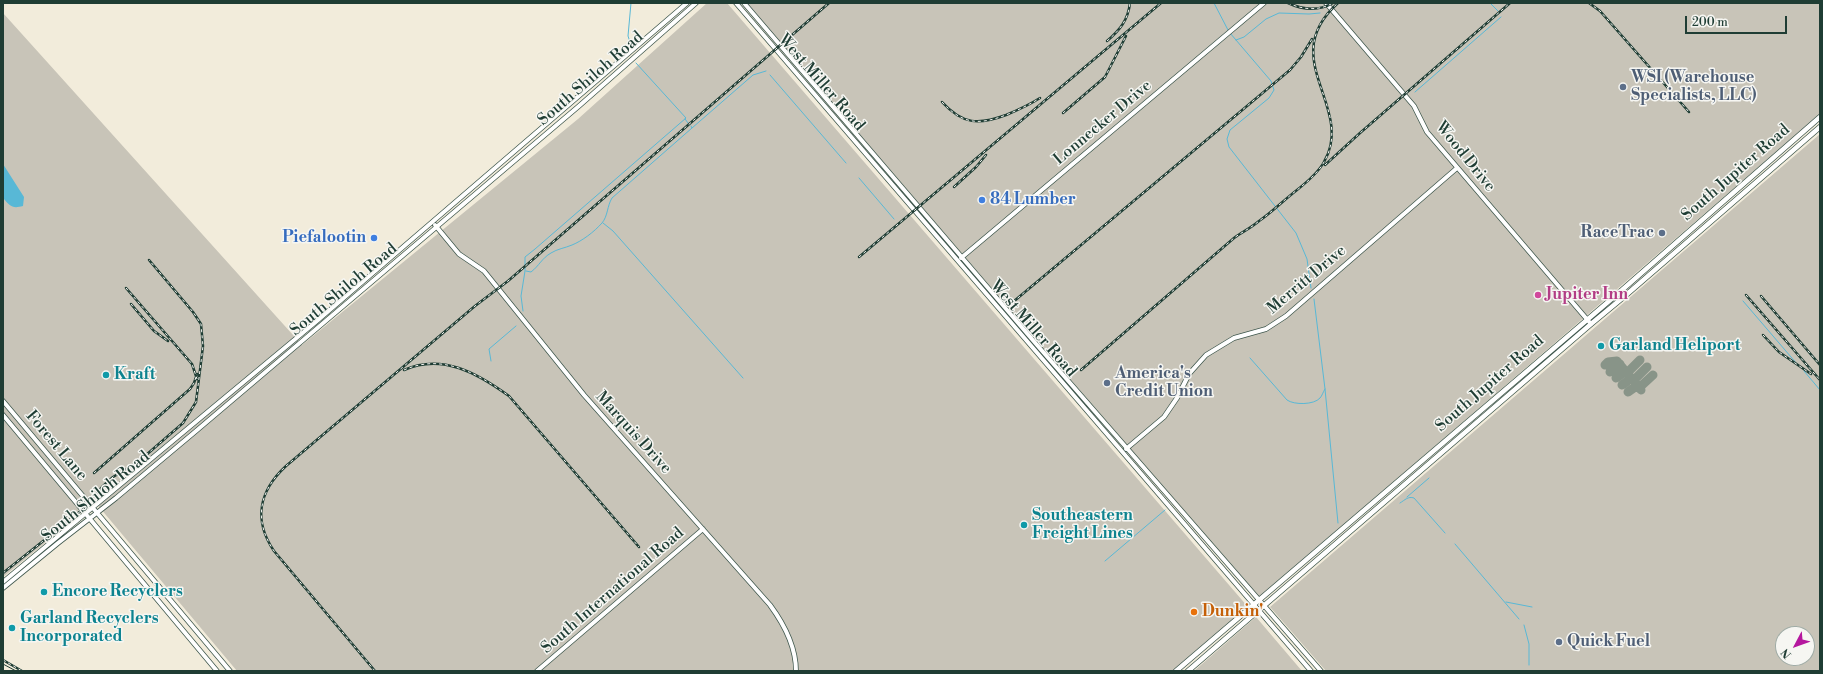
<!DOCTYPE html>
<style>
body{margin:0}
#map{position:relative;width:1823px;height:674px;overflow:hidden;background:#f2ecdb;font-family:"Libre Bodoni",serif}
canvas{display:block}
.frame{position:absolute;inset:0;border:4px solid #1f3d34;pointer-events:none}
.north{position:absolute;left:1775px;top:626px;width:40px;height:40px;box-sizing:border-box;background:#f6f6f2;border:1px solid #a0aca6;border-radius:50%;rotate:229deg;font-size:11px;font-weight:700;line-height:16px;text-align:center;color:#1f3d34}
.north::after{content:'';display:block;margin:auto;width:14px;height:18px;background:#b5179e;clip-path:polygon(50% 0,100% 100%,50% 72%,0 100%)}
.scale{position:absolute;left:1685px;top:16px;width:102px;height:18px;box-sizing:border-box;border:2px solid #1f3d34;border-top:0;padding-left:5px;font-size:12px;line-height:14px;white-space:nowrap;color:#1f3d34;-webkit-text-stroke:3px #f6f6f2;paint-order:stroke}
</style>
<div id="map">
<canvas width="1823" height="674"></canvas>
<div class="frame"></div>
<div class="north">N</div>
<div class="scale">200 m</div>
</div>
<script>
const ctx = document.querySelector('canvas').getContext('2d');
ctx.lineJoin = 'round';
function paint(path, color) {
  ctx.fillStyle = color;
  ctx.fill(path, 'evenodd');
}
function strokePath(path, color, width, dash) {
  ctx.strokeStyle = color;
  ctx.lineWidth = width;
  ctx.lineCap = dash ? 'butt' : 'round';
  ctx.setLineDash(dash || []);
  ctx.stroke(path);
}
function write(font, color, halo, rows, align = 'center') {
  ctx.font = font + ' "Libre Bodoni",serif';
  ctx.lineWidth = 3;
  ctx.setLineDash([]);
  ctx.textBaseline = 'middle';
  ctx.strokeStyle = halo;
  ctx.fillStyle = color;
  for (const [text, x, y, turn = 0] of rows) {
    ctx.save();
    ctx.translate(x, y);
    ctx.rotate((+turn || 0) * Math.PI / 180);
    ctx.textAlign = isNaN(turn) ? turn : align;
    if (halo) ctx.strokeText(text, 0, 0);
    ctx.fillText(text, 0, 0);
    ctx.restore();
  }
}
paint(new Path2D(`
 M707,3h20l521,604 -75,64h-936l-142,-169 -92,75v-564l299,332 276,-226z
 M746,3h1074v111l-561,484z
 M1820,134v537h-494l-56,-64zM1783,634h24v24h-24z
 M1256,617l46,54h-108z`), '#c8c4b8');
paint(new Path2D(`
 M3,164l21,33 -1,9c-11,3 -13,0 -20,-8z`), '#58b8d6');
strokePath(new Path2D(`
 M631,3l-3,33 4,12
 M1214,3l14,27
 M1490,3l8,8
 M1230,33l41,48 3,9 -5,8 -39,32 -3,9 2,8 67,86 11,26 4,29
 M1236,40l8,-3 22,-18 13,-6 30,1 11,-1
 M770,75l76,88
 M1415,92l86,-75
 M685,119l3,4
 M691,126l1,2 61,-53 13,-4
 M859,178l35,41
 M603,223l10,8 130,147
 M526,271l5,1c8,-6 11,-14 20,-19 6,-4 14,-5 21,-8 10,-4 22,-13 30,-22 6,-7 5,-17 10,-25l80,-70
 M1314,299l11,90 13,134
 M1743,301l54,63
 M523,311l-2,-15 4,-25v-14l10,-8 151,-131 -50,-55
 M1250,358l37,42c7,5 27,5 33,-2 2,-2 3,-6 5,-9
 M491,361l-2,-12 27,-23
 M1804,371l16,19
 M1407,497l22,-19
 M1400,503c5,-3 8,-7 14,-5l31,35
 M1455,544l64,75
 M1105,561l60,-51
 M1506,602l26,5
 M1524,625l5,19v21`), '#58b8d6', 1);
strokePath(new Path2D(`
 M1605,365l3,-3 9,-1 24,29
 M1610,372l10,-8
 M1627,373l13,-13
 M1616,378l10,-7
 M1634,380l13,-13
 M1622,385l10,-7
 M1640,387l13,-12
 M1628,392l10,-7`), '#889488', 9);
const secondary = new Path2D(`
 M736,3l575,668
 M744,3l293,342 284,326
 M1326,3l88,103 13,26 164,192
 M435,225l24,29 25,17 100,124 186,210c14,19 26,41 26,66
 M961,258l303,-255
 M3,401l227,270
 M3,415l214,256
 M1126,449l38,-32 13,-19 12,-24 17,-19 28,-17 32,-9 20,-13 171,-148
 M3,582l314,-261 370,-318
 M3,588l55,-45 58,-45 80,-67 383,-325 117,-103
 M537,671l166,-142`);
const primary = new Path2D(`
 M1176,671l446,-381 198,-173
 M1188,671l403,-347 35,-29 194,-168`);
strokePath(secondary, '#3f574d', 5.5);
strokePath(primary, '#3f574d', 6);
strokePath(secondary, '#fff', 4);
strokePath(primary, '#fff', 4.5);
strokePath(new Path2D(`
 M3,664l13,7`), '#1f3d34', 1);
const rail = new Path2D(`
 M1288,3c15,7 31,8 45,0
 M1589,3l11,8 89,101
 M1107,41c13,-11 21,-21 23,-38
 M942,102c21,23 37,23 64,13 12,-5 23,-10 34,-17
 M1063,113l42,-36 21,-41
 M1325,165l35,-32 150,-130
 M954,187l22,-20 10,-12
 M859,257l302,-254
 M126,288l66,76 5,15
 M1746,295l74,85
 M1761,296l59,69
 M1013,302l277,-232 11,-13 11,-18
 M131,304l23,27 14,10
 M1763,335l16,17 32,22
 M404,370c38,-17 73,3 105,26l130,151
 M1081,370l153,-132c8,-6 17,-10 25,-17 13,-9 25,-21 38,-31 10,-8 21,-17 27,-28 32,-55 -49,-103 14,-159
 M94,473l96,-84 4,-6 3,-9
 M3,573l79,-63 20,-23 11,-10 25,-15 45,-39 13,-21 7,-56 -2,-22 -8,-12 -44,-52
 M3,660l19,11
 M375,671l-101,-120c-21,-31 -15,-60 12,-85l189,-160 33,-25 321,-278`);
strokePath(rail, '#1f3d34', 2.5);
strokePath(rail, '#f6f6f2', 1, [3]);
for (const [x, y, r, color] of [
 [1623,87,4,"#5c6f8a"],
 [982,200,4,"#3f7fe0"],
 [1662,233,4,"#5c6f8a"],
 [374,238,4,"#3f7fe0"],
 [1538,295,4,"#d1479c"],
 [1601,346,4,"#0f9aa8"],
 [106,375,4,"#0f9aa8"],
 [1107,383,4,"#5c6f8a"],
 [1024,525,4,"#0f9aa8"],
 [44,592,4,"#0f9aa8"],
 [1194,612,4,"#e8710a"],
 [12,628,4,"#0f9aa8"],
 [1559,642,4,"#5c6f8a"]
]) {
  const dot = new Path2D();
  dot.arc(x, y, r, 0, 2 * Math.PI);
  ctx.fillStyle = color;
  ctx.fill(dot);
  strokePath(dot, '#f6f6f2', 1.5);
}
write('bold 16px', '#4e5e75', '#f6f6f2', [
 ["WSI (Warehouse",1631,78],
 ["Specialists, LLC)",1631,96],
 ["RaceTrac",1654,233,"right"],
 ["America's",1115,374],
 ["Credit Union",1115,392],
 ["Quick Fuel",1567,642]
], 'left');
write('16px', '#1f3d34', '#f6f6f2', [
 ["South Shiloh Road",591,79,-41],
 ["West Miller Road",821,83,49],
 ["Lonnecker Drive",1103,123,-40],
 ["Wood Drive",1465,157,51],
 ["South Jupiter Road",1736,173,-41],
 ["Merritt Drive",1307,280,-40],
 ["South Shiloh Road",344,290,-40],
 ["West Miller Road",1033,329,49],
 ["South Jupiter Road",1490,384,-41],
 ["Marquis Drive",633,433,48],
 ["Forest Lane",56,446,50],
 ["South Shiloh Road",96,497,-39],
 ["South International Road",613,591,-41]
]);
write('bold 16px', '#366cbe', '#f6f6f2', [
 ["84 Lumber",990,200],
 ["Piefalootin",366,238,"right"]
], 'left');
write('bold 16px', '#b23c85', '#f6f6f2', [
 ["Jupiter Inn",1546,295]
], 'left');
write('bold 16px', '#0d838f', '#f6f6f2', [
 ["Garland Heliport",1609,346],
 ["Kraft",114,375],
 ["Southeastern",1032,516],
 ["Freight Lines",1032,534],
 ["Encore Recyclers",52,592],
 ["Garland Recyclers",20,619],
 ["Incorporated",20,637]
], 'left');
write('bold 16px', '#c56008', '#f6f6f2', [
 ["Dunkin'",1202,612]
], 'left');
</script>
